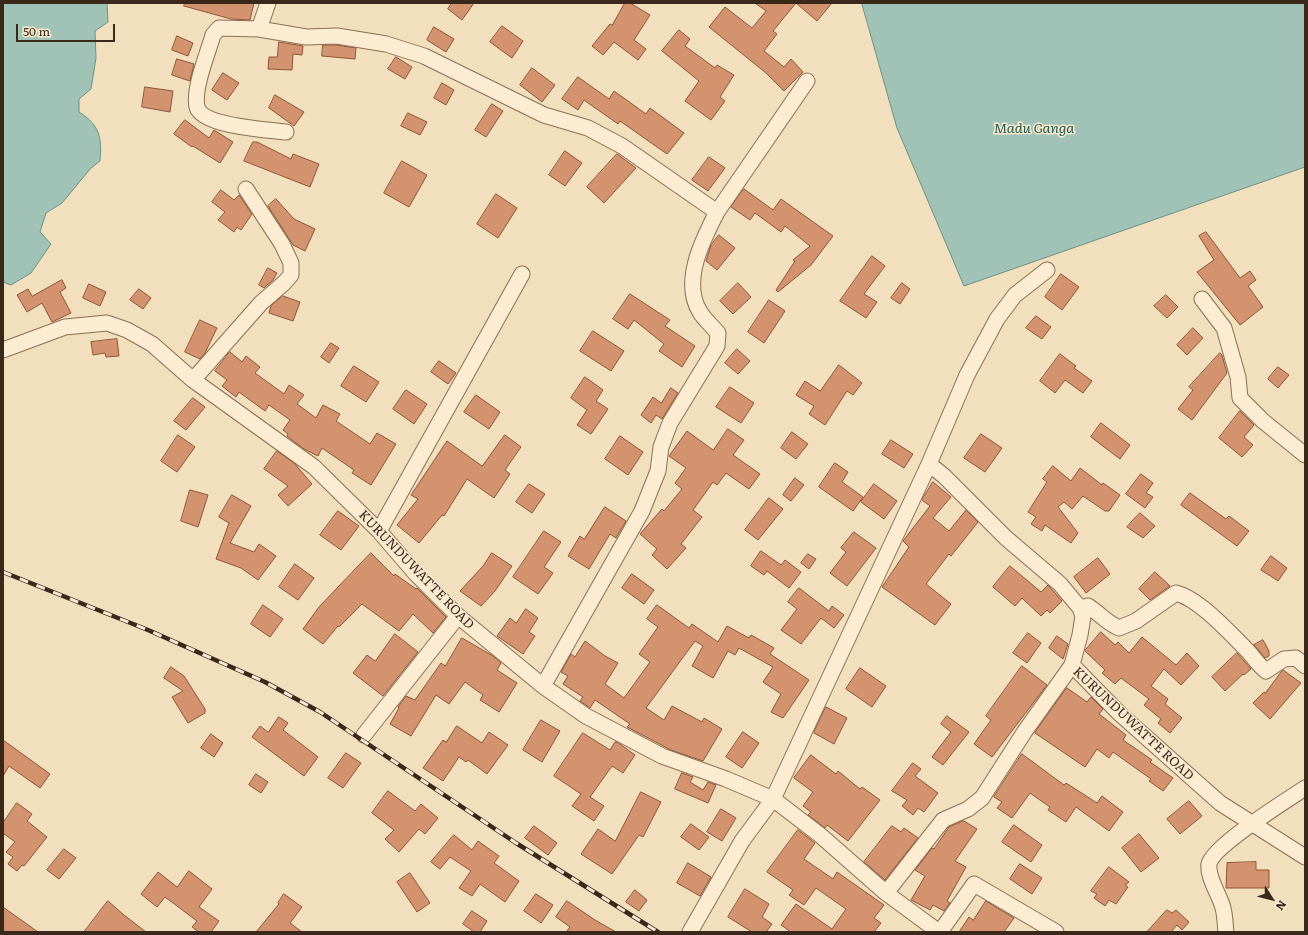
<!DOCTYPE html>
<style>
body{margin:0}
#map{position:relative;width:1308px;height:935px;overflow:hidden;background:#f2dfbd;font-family:Literata,serif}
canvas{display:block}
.frame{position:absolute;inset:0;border:4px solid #3a281b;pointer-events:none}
.north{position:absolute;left:1252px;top:879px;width:40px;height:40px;-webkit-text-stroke:3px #f9e9ce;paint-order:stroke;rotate:126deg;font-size:11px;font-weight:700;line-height:16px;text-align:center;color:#3a281b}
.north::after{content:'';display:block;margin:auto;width:14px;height:18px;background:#3a281b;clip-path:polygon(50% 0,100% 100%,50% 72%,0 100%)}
.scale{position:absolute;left:16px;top:24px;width:99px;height:18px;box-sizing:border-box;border:2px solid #3a281b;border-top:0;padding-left:5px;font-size:12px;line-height:14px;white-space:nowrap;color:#3a281b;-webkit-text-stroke:3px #f9e9ce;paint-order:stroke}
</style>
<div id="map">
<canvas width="1308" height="935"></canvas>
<div class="frame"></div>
<div class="north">N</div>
<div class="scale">50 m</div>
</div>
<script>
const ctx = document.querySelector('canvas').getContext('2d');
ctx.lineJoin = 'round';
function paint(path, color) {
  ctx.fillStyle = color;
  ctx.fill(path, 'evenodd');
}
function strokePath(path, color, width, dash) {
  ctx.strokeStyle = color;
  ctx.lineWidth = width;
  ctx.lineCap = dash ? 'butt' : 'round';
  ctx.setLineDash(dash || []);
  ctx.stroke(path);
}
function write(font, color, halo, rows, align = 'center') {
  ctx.font = font + ' Literata,serif';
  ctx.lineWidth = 3;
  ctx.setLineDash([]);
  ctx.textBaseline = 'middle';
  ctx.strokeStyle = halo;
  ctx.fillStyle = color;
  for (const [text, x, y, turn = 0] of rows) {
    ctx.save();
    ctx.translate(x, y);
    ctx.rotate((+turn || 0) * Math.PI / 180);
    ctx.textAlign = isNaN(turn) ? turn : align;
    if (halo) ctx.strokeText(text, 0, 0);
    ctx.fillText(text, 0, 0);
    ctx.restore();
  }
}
const water = new Path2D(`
 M3,3h104l1,19 -13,9 1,27 -5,31 -12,10v13c21,13 23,26 21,49l-9,7 -29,35 -16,10 -6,19 11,12 -20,29 -20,12 -8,-3z
 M862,3h443v164l-341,119 -67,-158z`);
paint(water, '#a1c3b7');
strokePath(water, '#689284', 1);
const building = new Path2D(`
 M185,3h69l-4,17 -19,-1 -47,-13z
 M452,3h22l-12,17 -14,-11z
 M625,3h5l20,12 -16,25 12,9 -8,11 -24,-18 -11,13 -11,-9 18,-22 2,1z
 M755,3h77l-15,18 -21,-18 -23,28 4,3 -13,17 20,16 7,-8 12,13 -19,19 -18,-18 -57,-46 16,-20 27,21 14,-17z
 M502,26l21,15 -11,17 -22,-16z
 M434,27l20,12 -8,13 -19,-12z
 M679,30l11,9 -5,7 30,22 2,-3 17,10 -14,22 5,4 -14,19 -26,-19 14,-20 -37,-30z
 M177,36l16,7 -5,13 -16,-6z
 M279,42l24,4 -1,9 -9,-1 -1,16 -24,-1 1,-12h8z
 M323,45h13l20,3 -1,11 -33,-3z
 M396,57l16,10 -7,12 -17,-10z
 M177,59l17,5 -4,17 -18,-6z
 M532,68l23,17 -13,17 -22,-17z
 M223,73l16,10 -12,17 -15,-10z
 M578,77l31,22 5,-8 32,23 4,-6 34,25 -17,21 -47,-33 -2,3 -34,-24 -6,10 -16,-11z
 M442,83l12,7 -8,15 -12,-7z
 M145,87l28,4 -3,21 -28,-5z
 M275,95l29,17 -10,14 -25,-18z
 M492,104l11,7 -17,26 -11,-7z
 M408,113l19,9 -7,13 -19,-9z
 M185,120l24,18 5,-8 19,12 -13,21 -27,-17 -1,1 -18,-13z
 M253,142h4l34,17 2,-5 26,10 -9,23 -66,-26z
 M565,151l17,12 -17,23 -16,-11z
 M617,154l19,14 -32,35 -17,-16z
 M709,157l16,11 -17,23 -16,-11z
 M402,161l25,14 -18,32 -25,-14z
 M744,189l29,21 8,-11 52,37 -22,29 -33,27 -2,-2 19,-29 -2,-1 17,-14 -25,-20 -4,6 -26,-19 -5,7 -19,-13z
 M221,190l13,10 5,-5 13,19 -11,16 -4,-3 -3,5 -16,-12 7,-8 -13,-10z
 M496,194l21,14 -19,30 -21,-14z
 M276,199l18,20 21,10 -10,22 -12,-6 -25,-39z
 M1206,232l34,46 10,-7 6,9 -8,6 15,21 -23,18 -43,-53 17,-12 -15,-24z
 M719,235l16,13 -18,22 -11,-9 5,-16z
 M872,256l13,10 -21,28 13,8 -11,16 -26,-17z
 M268,268l9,5 -4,7 -9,8 -5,-3z
 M1061,274l18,13 -17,23 -17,-13z
 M62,280l4,8 -6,4 11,21 -19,9 -10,-19 -15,9 -10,-17 11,-6 4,7z
 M738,283l13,14 -18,17 -13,-13z
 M902,283l8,6 -10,15 -9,-6z
 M89,284l17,8 -6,14 -17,-8z
 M139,289l12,9 -8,11 -13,-9z
 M630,294l40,26 -5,6 30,20 -13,21 -23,-16 5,-7 -30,-24 -6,9 -15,-10z
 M1166,295l12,12 -11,11 -13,-12z
 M283,296l17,6 -7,19 -24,-8 2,-7z
 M769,300l16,11 -21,32 -16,-11z
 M1036,316l15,11 -9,12 -16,-11z
 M200,320l17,8 -12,25 -5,6 -15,-7z
 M1193,328l10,10 -16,17 -10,-10z
 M593,331l31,20 -13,20 -31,-20z
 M117,339l2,17 -13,1 -1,-4 -12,2 -2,-13z
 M331,343l8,5 -10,15 -8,-6z
 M737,349l13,12 -12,13 -13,-11z
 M230,352l12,10 4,-6 14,11 -5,6 29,21 5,-9 15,10 -7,9 19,14 7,-13 17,9 -4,7 34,23 7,-11 19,11 -25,41 -19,-12 2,-3 -32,-22 -4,8 -14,-7 -17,-13 1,-2 -5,-4 7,-10 -21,-15 -4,6 -26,-19 -3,5 -14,-11 5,-6 -12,-9z
 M1220,353l2,2 5,18 -35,47 -14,-11 15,-19 -4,-3z
 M1060,354l16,12 -2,2 18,13 -9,12 -18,-13 -10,13 -15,-12z
 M439,361l17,12 -8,11 -17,-12z
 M839,365l23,18 -9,12 -6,-4 -22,34 -16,-11 5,-8 -18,-11 9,-14 15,10z
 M354,366l25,16 -13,20 -25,-16z
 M1278,367l11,8 -11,13 -10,-9z
 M585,377l18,13 -7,11 12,8 -17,25 -14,-9 10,-15 -16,-12z
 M730,387l24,16 -13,20 -25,-16z
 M671,388l7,5 -16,26 -6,-4 -5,8 -10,-8 12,-18 8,6z
 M406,390l21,14 -13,20 -21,-15z
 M476,395l24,17 -11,17 -25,-17z
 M193,398l12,9 -19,23 -12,-9z
 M1240,411l14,14 -10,12 9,8 -11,12 -23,-19z
 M1101,423l29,22 -10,14 -29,-22z
 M728,429l16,11 -11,15 27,19 -11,15 -23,-16 -9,12 -4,-3 -20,28 9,7 -21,27 5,4 -19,21 -15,-14 5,-6 -17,-15 22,-25 2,2 18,-22 -7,-6 11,-15 -17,-12 18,-25 26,19z
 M792,432l16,12 -12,15 -15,-11z
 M981,434l21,14 -17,24 -21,-14z
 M178,435l17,12 -18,25 -16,-11z
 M505,435l16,12 -16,23 5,4 -16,24 -27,-19 -23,37 -2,-1 -23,28 -22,-18 21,-26 -7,-4 36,-54 35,25z
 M620,436l23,16 -15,23 -23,-16z
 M891,440l22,14 -9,14 -22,-14z
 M277,451l17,12 18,21 -24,22 -10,-11 10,-9 -24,-17z
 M835,463l13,9 -6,10 21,15 -10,14 -34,-24z
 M1053,466l18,15 9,-13 22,17 1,-2 17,12 -11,16h-4l-22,-15 -11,13 -8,-7 -6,5 20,26 -7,10 -26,-18 -3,6 -11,-7 5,-7 -8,-5 19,-30 -4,-3z
 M1141,474l12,9 -7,10 7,4 -8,11 -19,-14z
 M795,478l9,7 -13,16 -8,-6z
 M933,482l18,15 -18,21 16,13 17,-21 12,12 -27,34 -2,-2 -23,30 25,20 -16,21 -53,-38 27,-40 -6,-6 27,-35 -8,-6z
 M529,484l16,10 -13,19 -16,-11z
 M874,484l23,17 -13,18 -23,-17z
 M190,490l18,5 -10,32 -17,-6z
 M1190,493l36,26 3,-3 20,15 -12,15 -56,-41z
 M232,495l19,11 -21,37 24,9 5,-8 17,12 -18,24 -17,-12 -25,-9 13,-36 -10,-6z
 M769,498l14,11 -25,31 -13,-10z
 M605,507l21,14 -10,17 -6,-4 -21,35 -21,-13 12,-20 4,3z
 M338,511l21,15 -18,24 -21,-15z
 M1140,513l15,13 -12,12 -16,-11z
 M544,531l17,11 -17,25 9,6 -15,21 -25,-17z
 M854,532l22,16 -29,38 -17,-13 16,-21 -5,-4z
 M761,551l20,14 4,-5 16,12 -12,16 -22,-17 -3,4 -13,-9z
 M371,553l23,23 1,-2 21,15 1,-1 29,29 -13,16 -20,-19 -14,17 -37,-27 -23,23 -1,-1 -15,18 -20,-15 16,-22z
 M492,553l20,13 -17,25 -14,15 -21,-15 23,-25z
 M808,554l8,5 -7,10 -8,-6z
 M1271,556l16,12 -9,13 -17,-11z
 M1098,558l12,16 -24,19 -12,-16z
 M295,564l19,14 -16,22 -19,-13z
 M1010,566l31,26 7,-7 14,16 -12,12 -3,-3 -6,6 -19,-18 -7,8 -22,-19z
 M1155,572l15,14 -20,14 -11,-11z
 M632,574l22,16 -10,14 -22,-16z
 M799,588l30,23 3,-5 12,9 -10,13 -13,-10 -20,26 -20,-14 16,-21 -9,-7z
 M263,605l20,14 -13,18 -19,-13z
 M657,605l32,23 3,-4 26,18 9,-16 22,12 2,-3 23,13 -4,6 39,26 -26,38 -12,-6 10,-18 -18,-12 10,-15 -34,-19 -4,7 -7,-4 -15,27 -21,-12 11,-20 -8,-5 -49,67 18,12 8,-14 30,16 2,-4 18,11 -19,32 -32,-11 -44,-23 3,-3 -35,-24 -5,8 -10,-7 3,-4 -20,-13 5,-8 -7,-4 10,-18 4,3 10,-16 20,15 13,7 -13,21 19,14 26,-36 -11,-8 19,-27 -11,-8z
 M526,609l12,9 -9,14 6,4 -12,18 -26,-18 13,-18 6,5z
 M1101,632l14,13 3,-3 11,11 13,-16 34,28 11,-12 12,13 -18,19 -17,-16 -13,17 17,13 -3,5 17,14 -12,15 -12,-10 3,-4 -17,-14 5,-6 -28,-21 -6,6 -13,-11 3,-3 -20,-19z
 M1028,633l13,10 -14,20 -14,-10z
 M395,634l23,18 -35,44 -30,-23 14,-18 8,6z
 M1057,636l11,8 -5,15 -14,-11z
 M462,638l31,18 8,7 -4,7 20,13 -18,29 -19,-12 3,-5 -18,-13 -16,22 -13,-9 -25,41 -21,-12 9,-16 -1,-1 8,-11 9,4 26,-37 4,3z
 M1263,640l6,11v5l-4,2 -11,-13z
 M1237,653l14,16 -7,6 -1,-1 -18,17 -13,-14z
 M1022,666l25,19 -55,72 -18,-13 17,-24 -5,-4z
 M171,667l13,9 21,33v4l-17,10 -16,-26 11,-6 -19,-13z
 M860,668l26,18 -14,21 -26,-18z
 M1283,670l18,13 -31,36 -17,-16 11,-11 1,1z
 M1067,688l20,14 4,-5 12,12 -4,5 27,21 -3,5 29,20 -2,2 23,16 -10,13 -14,-10 2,-2 -38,-27 -4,6 -12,-9 -12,18 -50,-34z
 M826,707l21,11 -13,26 -20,-11z
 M947,716l22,16 -26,33 -11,-8 19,-25 -10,-8z
 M279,717l9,6 -5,7 35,27 -14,19 -52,-39 8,-11 8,6z
 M541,720l19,11 -18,31 -19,-12z
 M457,726l25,17 7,-11 19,13 -21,29 -19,-14 -2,2 -7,-5 -16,24 -20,-13 20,-28 3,2z
 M743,732l16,11 -17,25 -16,-11z
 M583,733l27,17 5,-8h2l18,13 -12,18 -11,-7 -22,31 14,9 -10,15 -22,-15 9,-12 -27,-18z
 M211,734l12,9 -9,14 -13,-9z
 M3,740l47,34 -10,14 -31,-22 -6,10z
 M346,753l15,10 -18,25 -15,-10z
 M1022,754l42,31 2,-2 31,20 5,-7 21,16 -14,19 -33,-24 -10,15 -18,-12 2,-3 -20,-14 -18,25 -15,-10 5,-6 -8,-5z
 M811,755l25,19 2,-3 22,18 2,-2 18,13 -32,41 -21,-16 -2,3 -17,-13 3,-3 -8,-6 10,-14 -19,-14z
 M913,763l8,6 -6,7 23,17 -14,19 -6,-4 -5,7 -11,-9 5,-6 -15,-9z
 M682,773l11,4 -3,5 13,8 5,-8 8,3 -8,18 -33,-14z
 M256,774l12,8 -7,11 -12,-8z
 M388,791l27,20 6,-7 17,14 -13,16 -6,-5 -20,23 -14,-13 9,-9 -22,-17z
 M641,792l20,10 -18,35 -4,-2 -27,39 -31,-20 17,-25 17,12z
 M1189,801l13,15 -22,18 -13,-15z
 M17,803l15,11 -5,7 20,16 -23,29 -2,-1 -5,6 -9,-7 5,-7 -7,-5 9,-10 -12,-9v-10z
 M721,809l15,9 -14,23 -15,-9z
 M964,821l13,8 -22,32 11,6 -19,34 3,2 -6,8 -11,-6 -3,5 -19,-10 14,-24 -10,-6 17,-22 2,1 15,-22z
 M691,824l18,13 -10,13 -18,-13z
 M1014,825l28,20 -11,17 -29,-20z
 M534,826l23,17 -9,12 -23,-17z
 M892,826l9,6 3,-4 14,10 -33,42 -21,-18z
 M798,830l17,13 -11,16 29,20 4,-7 47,33 -10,13 7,5 -7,9h-83l-10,-7 15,-21 36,25 14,-20 -30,-21 -12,17 -15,-10 4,-5 -26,-18z
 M1139,834l20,24 -18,14 -19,-24z
 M454,835l18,15 6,-9 21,15 -5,7 25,18 -14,21 -25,-18 -8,12 -13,-8 12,-17 -21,-14 -10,12 -9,-7z
 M64,849l12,9 -17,21 -12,-9z
 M1256,862v8h13v18h-43l1,-25z
 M688,863l23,14 -11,19 -23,-13z
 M1020,864l22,14 -10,16 -22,-15z
 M1109,867l20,15 -4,3 3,2 -12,17 -7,-4 -4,6 -11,-8 3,-4 -6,-3z
 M189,871l23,18 -13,18 20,14 -8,11h-12l-7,-5 5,-6 -32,-24 -8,10 -16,-13 17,-22 19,15z
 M410,873l20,30 -13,9 -20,-30z
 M745,889l24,15 -7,13 10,7 -6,8h-14l-24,-15z
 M635,890l12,10 -8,11 -13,-9z
 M284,894l18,13 -12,16 12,9h-46l23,-28 -1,-1z
 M536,894l17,11 -12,18 -17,-12z
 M108,901l16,14 22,17h-62z
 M567,901l28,19 21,12h-50l4,-5 -14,-10z
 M986,901l28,17 -10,14h-45l10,-15 4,3z
 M3,907l35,25h-35z
 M1167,910l5,3 4,-3 13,12 -7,8 -5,-5 -6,7h-24z
 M472,911l15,10 -7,11h-6l-11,-8z`);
paint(building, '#d4936f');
strokePath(building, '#8d5438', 1);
const minor = new Path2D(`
 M259,29l9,-26
 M286,132c-18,-2 -84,-6 -89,-25 -4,-19 11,-54 16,-72l6,-7 40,1 47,8 31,-1 49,8 38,12 120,59 44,13 34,18 95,66
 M1202,299l22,29 14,49 2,21 23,23 42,34
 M3,350l62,-23 42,-4 20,7 25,14 41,36 121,87 65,64 37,43 42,42 85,70 43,30 76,40 64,23 47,20 47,36 66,58 57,-73 25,-11 14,-11 43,-67 47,-66 48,49 100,89 85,54
 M193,380l68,-77 23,-20 7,-8v-12l-9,-19 -36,-55
 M929,464l15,12 62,62 54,46 20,24 3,8 -3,19 -8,30
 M379,531l143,-257
 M1080,608l8,-2c11,7 19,17 31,22l17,-7 40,-28c23,6 52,38 69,55 8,8 13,17 21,23l18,-12 12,-1 9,8
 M543,686l99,-175 16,-40 3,-24 9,-24 47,-77 1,-13c-6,-7 -14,-14 -18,-21 -19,-30 3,-73 17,-100l90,-131
 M364,735l94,-119
 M886,893l53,39
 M690,932l52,-91 31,-42 156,-335 38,-89 30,-56 18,-24 32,-25
 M940,932l34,-48 82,48
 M1226,932c-1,-8 -1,-17 -3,-24 -3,-13 -16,-30 -14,-44 4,-18 78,-64 96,-76`);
strokePath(minor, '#8c6e55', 17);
strokePath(minor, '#fcecd1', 15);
const rail = new Path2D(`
 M3,572l145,58 117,52 55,30 196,131 142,89`);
strokePath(rail, '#3a281b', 4.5);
strokePath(rail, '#f9e9ce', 3, [9]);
write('13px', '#3a281b', '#f9e9ce', [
 ["KURUNDUWATTE ROAD",416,570,46],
 ["KURUNDUWATTE ROAD",1133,724,43]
]);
write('italic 14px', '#285b54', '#f9e9ce', [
 ["Madu Ganga",1034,129]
]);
</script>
